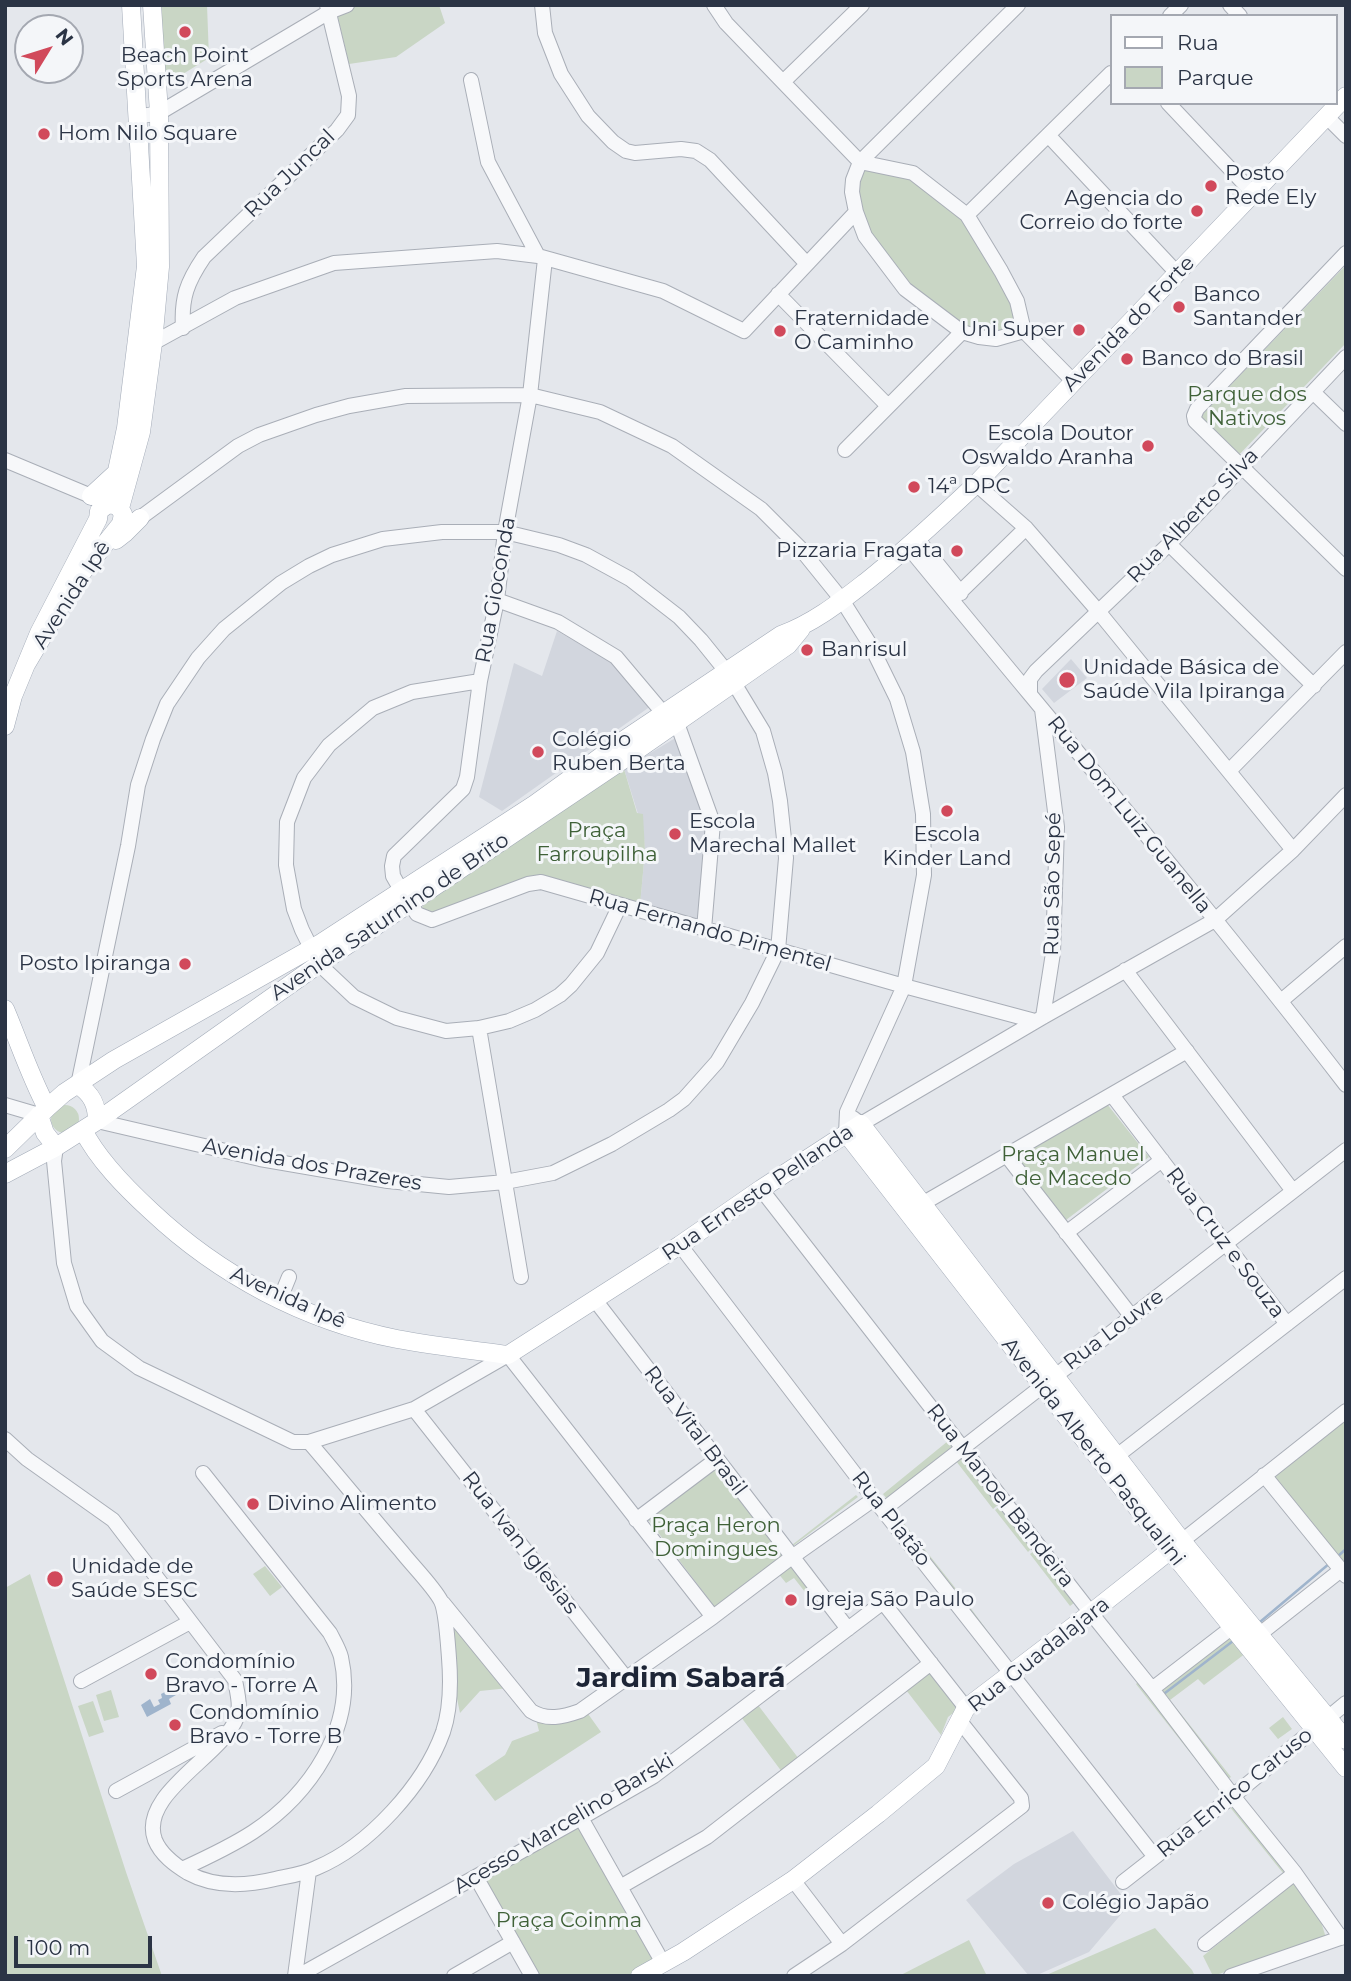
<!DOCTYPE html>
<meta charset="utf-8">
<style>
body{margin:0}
#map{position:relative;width:1351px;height:1981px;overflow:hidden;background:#e4e7ec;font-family:Montserrat,sans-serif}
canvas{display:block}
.frame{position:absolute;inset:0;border:7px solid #2b3445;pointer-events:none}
.legend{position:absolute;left:1110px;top:14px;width:228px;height:91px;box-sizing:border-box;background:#f4f6f9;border:2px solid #a4a8b1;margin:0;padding:9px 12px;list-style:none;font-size:21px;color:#2b3445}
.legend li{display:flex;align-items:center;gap:14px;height:35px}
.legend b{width:35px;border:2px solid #a4a8b1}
.north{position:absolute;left:14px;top:14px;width:70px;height:70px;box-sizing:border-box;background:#f4f6f9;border:2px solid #a4a8b1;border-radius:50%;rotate:52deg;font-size:19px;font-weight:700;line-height:28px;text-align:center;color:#2b3445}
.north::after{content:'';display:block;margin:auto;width:24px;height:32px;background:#d1495b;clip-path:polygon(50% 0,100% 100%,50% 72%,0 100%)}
.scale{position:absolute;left:14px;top:1936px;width:138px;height:32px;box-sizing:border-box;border:4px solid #2b3445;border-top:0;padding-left:9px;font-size:21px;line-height:24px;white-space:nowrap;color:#2b3445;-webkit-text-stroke:5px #f4f6f9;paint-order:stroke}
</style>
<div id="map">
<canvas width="1351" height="1981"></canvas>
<div class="frame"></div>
<ul class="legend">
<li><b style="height:9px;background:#fff"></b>Rua</li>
<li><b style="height:19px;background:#c9d6c5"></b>Parque</li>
</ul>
<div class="north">N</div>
<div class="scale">100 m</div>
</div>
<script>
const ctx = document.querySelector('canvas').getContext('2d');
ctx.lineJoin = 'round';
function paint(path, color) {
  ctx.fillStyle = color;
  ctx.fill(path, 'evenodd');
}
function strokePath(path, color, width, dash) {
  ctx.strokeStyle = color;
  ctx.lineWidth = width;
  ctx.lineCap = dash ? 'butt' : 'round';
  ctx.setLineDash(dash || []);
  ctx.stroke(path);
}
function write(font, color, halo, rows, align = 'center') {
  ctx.font = font + ' Montserrat,sans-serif';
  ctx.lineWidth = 6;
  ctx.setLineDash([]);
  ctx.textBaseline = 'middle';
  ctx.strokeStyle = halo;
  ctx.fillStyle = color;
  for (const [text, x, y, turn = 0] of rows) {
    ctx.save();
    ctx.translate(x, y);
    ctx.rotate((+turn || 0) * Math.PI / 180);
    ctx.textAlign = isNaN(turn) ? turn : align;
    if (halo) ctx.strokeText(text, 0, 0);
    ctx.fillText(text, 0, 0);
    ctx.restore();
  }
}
paint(new Path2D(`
 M557,631l54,31 40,44 -149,105 -23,-14 35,-134 28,13z
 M1071,659l16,19 -33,25 -12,-14z
 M677,737l30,81 -9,103 -58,-16 5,-54 -3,-37h-4l-14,-45z
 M1073,1831l56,74 -40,47 -54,24h-6l-63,-76 48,-36z`), '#d2d6de');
paint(new Path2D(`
 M160,5h47l2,53 -31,19h-14z
 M335,5h104l6,18 -49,34 -47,7z
 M862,164l52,9 50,43 50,85 6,27 -24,9 -31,-9 -59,-43 -39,-51 -12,-45z
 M1346,265v78l-109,114 -38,-39z
 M624,769l13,44 6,1 2,37 -5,54 -106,-30 -102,40 -10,-4 1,-10z
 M1107,1104l42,53 -83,63 -49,-62z
 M51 1119a14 14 0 1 1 28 0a14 14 0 1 1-28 0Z
 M1346,1418v150l-73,-93z
 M948,1441l5,5 -66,53 -4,-5z
 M962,1458l37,46 -6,5 -37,-48z
 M716,1466l71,89 -70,55 -70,-92z
 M856,1495l2,2 -65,49 -1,-1z
 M1000,1506l32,42 -4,4 -33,-42z
 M892,1508l72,91 39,53 -114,-143z
 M1034,1551l40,52 -4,3 -40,-52z
 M790,1562l27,35 -5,4 -18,-23 -8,5 -9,-11z
 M265,1566l17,21 -12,9 -17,-22z
 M30,1574l96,298 36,104h-157v-388z
 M448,1613l61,75 -29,3 -20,22 -4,-19z
 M1226,1628l20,25 -42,32 -6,-6 -28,21 61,77 -3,2 -60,-76 2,-3 -14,-18z
 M932,1669l29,38 -13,10 -7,18 -35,-45z
 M1138,1682l83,105 -3,1 -82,-104z
 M111,1690l8,27 -15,4 -8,-26z
 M93,1701l11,31 -15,5 -11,-31z
 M758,1705l41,54 -17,13 -41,-55z
 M586,1711l15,21 -106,69 -20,-26 30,-20 7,-14 27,-10 -3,-12z
 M1283,1717l9,12 -14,10 -9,-11z
 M1233,1800l55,69 -5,4 -54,-67z
 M579,1827l75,134 -26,15h-91l-53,-96z
 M1294,1883l25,32 7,23 -113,38 -10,-20z
 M1155,1928l37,42 3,6h-151z
 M969,1940l18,36h-88z`), '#c9d6c5');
paint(new Path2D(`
 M181,1687l2,4 -14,8 2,5 -24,13 -6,-12 9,-6 4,8 6,-3 -2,-4 4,-2 -1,-4 4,-2 2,3z`), '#9fb4cc');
strokePath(new Path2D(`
 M1337,1557l9,-8
 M1260,1622l70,-59
 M1165,1693l68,-52`), '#9fb4cc', 2.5);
const minor = new Path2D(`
 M542,5l3,28 16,41 27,42 25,26 13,9 9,2 46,-4 15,2 14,9 97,104
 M714,5l12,18 134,139 53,11 54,42 34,56 16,30 7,30 50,51
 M1018,5l-158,157 -7,18 -1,12 4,20 9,24 40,53 57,43 17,5 17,2 28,-8
 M1230,5l10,11
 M1170,16l11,-11
 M471,80l17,82 50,94
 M783,82l79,-77
 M1168,103l85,90
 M1326,116l20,20
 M137,117l22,-4 170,-101 18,-7
 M1048,135l129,138
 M967,215l144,-142
 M1346,253l-149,156 -3,7 1,5 151,148
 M545,259l-15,136 -25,137 -8,68 -17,81 -13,96 -4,12 -69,67 -2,10 1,10 8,14 16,24 15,6 96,-36 13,-2 363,104 131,35
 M778,294l110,112
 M183,328c-2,-30 4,-46 21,-71l133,-127 11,-15 1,-19 -22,-91
 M153,343l82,-45 99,-35 163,-12 41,5 125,35 81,40 112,-119
 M1313,392l33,32
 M845,450l117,-118
 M5,460l86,36 9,6
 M976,484l50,44 72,83 195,239
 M132,521l8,-3 98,-72 21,-11 57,-20 33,-9 57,-10 124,-1 70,17 72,34 89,63 39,39 42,52 29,46 26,53 16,53 10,62 1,61 -20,111 -57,126 -1,21
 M918,540l43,53
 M1169,544l145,142
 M909,548c146,178 296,354 437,537
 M497,600l61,22 58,35 48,57
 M952,600l74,-72
 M480,681l-68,11 -39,16 -44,37 -25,33 -17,44 -1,43 8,44 8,21 17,34 35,33 43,21 49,13 33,-3 30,-7 26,-11 25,-15 11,-10 26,-32 23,-48
 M1030,694v-15l6,-8 133,-127 177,-187
 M1042,709l15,118 -4,126 -10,64
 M677,723l36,100 -9,106
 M1229,771l117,-119
 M1125,970l168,221
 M1281,1001l65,-55
 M479,1028l42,249
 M78,1085l50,-239 10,-61 15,-46 14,-35 31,-46 26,-29 57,-46 28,-17 23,-11 51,-16 59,-7h63l54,13 27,10 44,24 49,38 22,23 25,31
 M1112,1095l175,229
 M5,1105l34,10
 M853,1118l8,6 182,-107 172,-97 78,-70 53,-55
 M97,1121l163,38 128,22 61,6 56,-5 48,-9 59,-29 57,-34 15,-11 33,-37 35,-59 26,-53 8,-92 -6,-57 -5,-28 -12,-42 -29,-48
 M56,1147l-2,14 10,102 13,43 25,35 37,27 154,74h16l105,-33 94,-54 205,262
 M1007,1156l125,161
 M761,1189l330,424 61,76 81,107 62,77 46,65
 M915,1208l272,-157
 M1066,1233l96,-73
 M680,1245l194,254 281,358
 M280,1299l9,-22
 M595,1300l253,329
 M414,1409l212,269
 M5,1439l22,20 86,61 122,160c2,12 6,25 2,37 -14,39 -99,77 -82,123 6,15 20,25 33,33 27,15 58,13 87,6 14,-3 29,-5 41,-11 53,-22 108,-83 127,-136 8,-24 8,-49 6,-74 -1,-13 -3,-47 -8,-57 -7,-14 -30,-37 -40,-50 -31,-36 -61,-73 -92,-109
 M1109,1462l237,-184
 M1264,1475l82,101
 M883,1510l463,-360
 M636,1520l81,-61
 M1182,1541l164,-130
 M443,1603l88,108c16,10 32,6 49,0l133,-94 79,-60 82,-58
 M1251,1641l90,-71
 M81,1681l109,-59
 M1152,1689l87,-67
 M116,1791l106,-58
 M581,1818l82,145
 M182,1869c24,-11 48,-22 71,-37 56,-37 104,-105 88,-175 -2,-8 -7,-16 -11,-24l-127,-160
 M476,1877l56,99
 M793,1880l49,64
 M1123,1882l110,-86 113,-93
 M620,1887l87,-50 224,-174
 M1205,1944l90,-71
 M295,1976l14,-105
 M298,1976l283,-158 73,-42 228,-173 4,3 80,102
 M454,1976l59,-34
 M794,1976l48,-32 180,-138 -1,-8 -62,-78
 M1231,1976l115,-40`);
const major = new Path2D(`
 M91,496l26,-24
 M108,504l6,-19 12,-57 20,-162 -15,-261
 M120,508l21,-76 12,-89 7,-76 -1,-154 -7,-108
 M116,540l9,-7 15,-15
 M5,726l8,-30 26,-63 59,-114 1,-8 9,-7 10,2 5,8 -2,10 -45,56 -49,83
 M5,1009c14,33 25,67 42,99
 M78,1085c14,9 19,20 19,36
 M39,1115l6,18 11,14
 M83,1130c15,30 43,58 68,81 68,64 154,110 246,128 37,7 74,11 111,16l172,-110 81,-56 100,-65 321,417 164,199
 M846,1133l324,417 176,218
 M5,1149l42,-41 17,-15 50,-33 207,-117 214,-139 86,-62 160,-107c33,-12 59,-33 86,-54 39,-31 73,-63 109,-97l370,-388
 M5,1174l51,-27 41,-26 222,-157 311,-209 158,-110 13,-16
 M640,1976l43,-24 110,-72 85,-66 58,-48 30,-58 125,-95 87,-69`);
strokePath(minor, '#a9aeb7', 16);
strokePath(major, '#a3abb8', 19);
strokePath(minor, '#f7f8fa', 14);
strokePath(major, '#fff', 18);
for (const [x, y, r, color] of [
 [185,32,7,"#d1495b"],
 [44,134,7,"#d1495b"],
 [1211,186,7,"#d1495b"],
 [1197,211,7,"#d1495b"],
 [1179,307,7,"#d1495b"],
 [1079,330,7,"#d1495b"],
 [780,331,7,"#d1495b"],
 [1127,359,7,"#d1495b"],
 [1148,446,7,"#d1495b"],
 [914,487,7,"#d1495b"],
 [957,551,7,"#d1495b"],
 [807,650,7,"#d1495b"],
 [1067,680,9,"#d1495b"],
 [538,752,7,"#d1495b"],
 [947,811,7,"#d1495b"],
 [675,834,7,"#d1495b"],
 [185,964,7,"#d1495b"],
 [253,1504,7,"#d1495b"],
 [55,1579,9,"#d1495b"],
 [791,1600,7,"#d1495b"],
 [151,1674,7,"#d1495b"],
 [175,1725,7,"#d1495b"],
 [1048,1903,7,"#d1495b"]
]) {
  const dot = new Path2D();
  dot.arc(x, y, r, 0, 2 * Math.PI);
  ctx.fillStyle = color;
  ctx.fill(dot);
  strokePath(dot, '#f4f6f9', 2.5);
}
write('21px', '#2b3445', '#f4f6f9', [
 ["Beach Point",185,56,"center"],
 ["Sports Arena",185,80,"center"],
 ["Hom Nilo Square",58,134],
 ["Posto",1225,174],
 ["Rede Ely",1225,198],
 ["Agencia do",1183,199,"right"],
 ["Correio do forte",1183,223,"right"],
 ["Banco",1193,295],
 ["Santander",1193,319],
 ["Fraternidade",794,319],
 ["O Caminho",794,343],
 ["Uni Super",1065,330,"right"],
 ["Banco do Brasil",1141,359],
 ["Escola Doutor",1134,434,"right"],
 ["Oswaldo Aranha",1134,458,"right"],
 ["14ª DPC",928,487],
 ["Pizzaria Fragata",943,551,"right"],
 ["Banrisul",821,650],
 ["Unidade Básica de",1083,668],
 ["Saúde Vila Ipiranga",1083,692],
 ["Colégio",552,740],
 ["Ruben Berta",552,764],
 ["Escola",689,822],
 ["Marechal Mallet",689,846],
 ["Escola",947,835,"center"],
 ["Kinder Land",947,859,"center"],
 ["Posto Ipiranga",171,964,"right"],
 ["Divino Alimento",267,1504],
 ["Unidade de",71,1567],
 ["Saúde SESC",71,1591],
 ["Igreja São Paulo",805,1600],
 ["Condomínio",165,1662],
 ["Bravo - Torre A",165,1686],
 ["Condomínio",189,1713],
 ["Bravo - Torre B",189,1737],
 ["Colégio Japão",1062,1903]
], 'left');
write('21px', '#2b3445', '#f4f6f9', [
 ["Rua Juncal",290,174,-44],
 ["Avenida do Forte",1129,324,-46],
 ["Rua Alberto Silva",1193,516,-46],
 ["Rua Gioconda",496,590,-80],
 ["Avenida Ipê",72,595,-57],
 ["Rua Dom Luiz Guanella",1129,815,51],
 ["Rua São Sepé",1053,884,-89],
 ["Avenida Saturnino de Brito",390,917,-34],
 ["Rua Fernando Pimentel",710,931,16],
 ["Avenida dos Prazeres",312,1165,10],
 ["Rua Ernesto Pellanda",758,1193,-34],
 ["Rua Cruz e Souza",1225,1243,53],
 ["Avenida Ipê",288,1298,24],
 ["Rua Louvre",1114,1330,-37],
 ["Rua Vital Brasil",695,1431,53],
 ["Avenida Alberto Pasqualini",1093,1452,52],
 ["Rua Manoel Bandeira",1000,1496,52],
 ["Rua Platão",891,1519,52],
 ["Rua Ivan Iglesias",520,1543,52],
 ["Rua Guadalajara",1039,1655,-38],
 ["Rua Enrico Caruso",1235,1793,-39],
 ["Acesso Marcelino Barski",564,1824,-31]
]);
write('21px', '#3f6138', '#f4f6f9', [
 ["Parque dos",1247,395],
 ["Nativos",1247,419],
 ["Praça",597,831],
 ["Farroupilha",597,855],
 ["Praça Manuel",1073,1155],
 ["de Macedo",1073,1179],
 ["Praça Heron",716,1526],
 ["Domingues",716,1550],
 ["Praça Coinma",569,1921]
]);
write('bold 28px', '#1d2536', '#f4f6f9', [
 ["Jardim Sabará",681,1679]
]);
</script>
